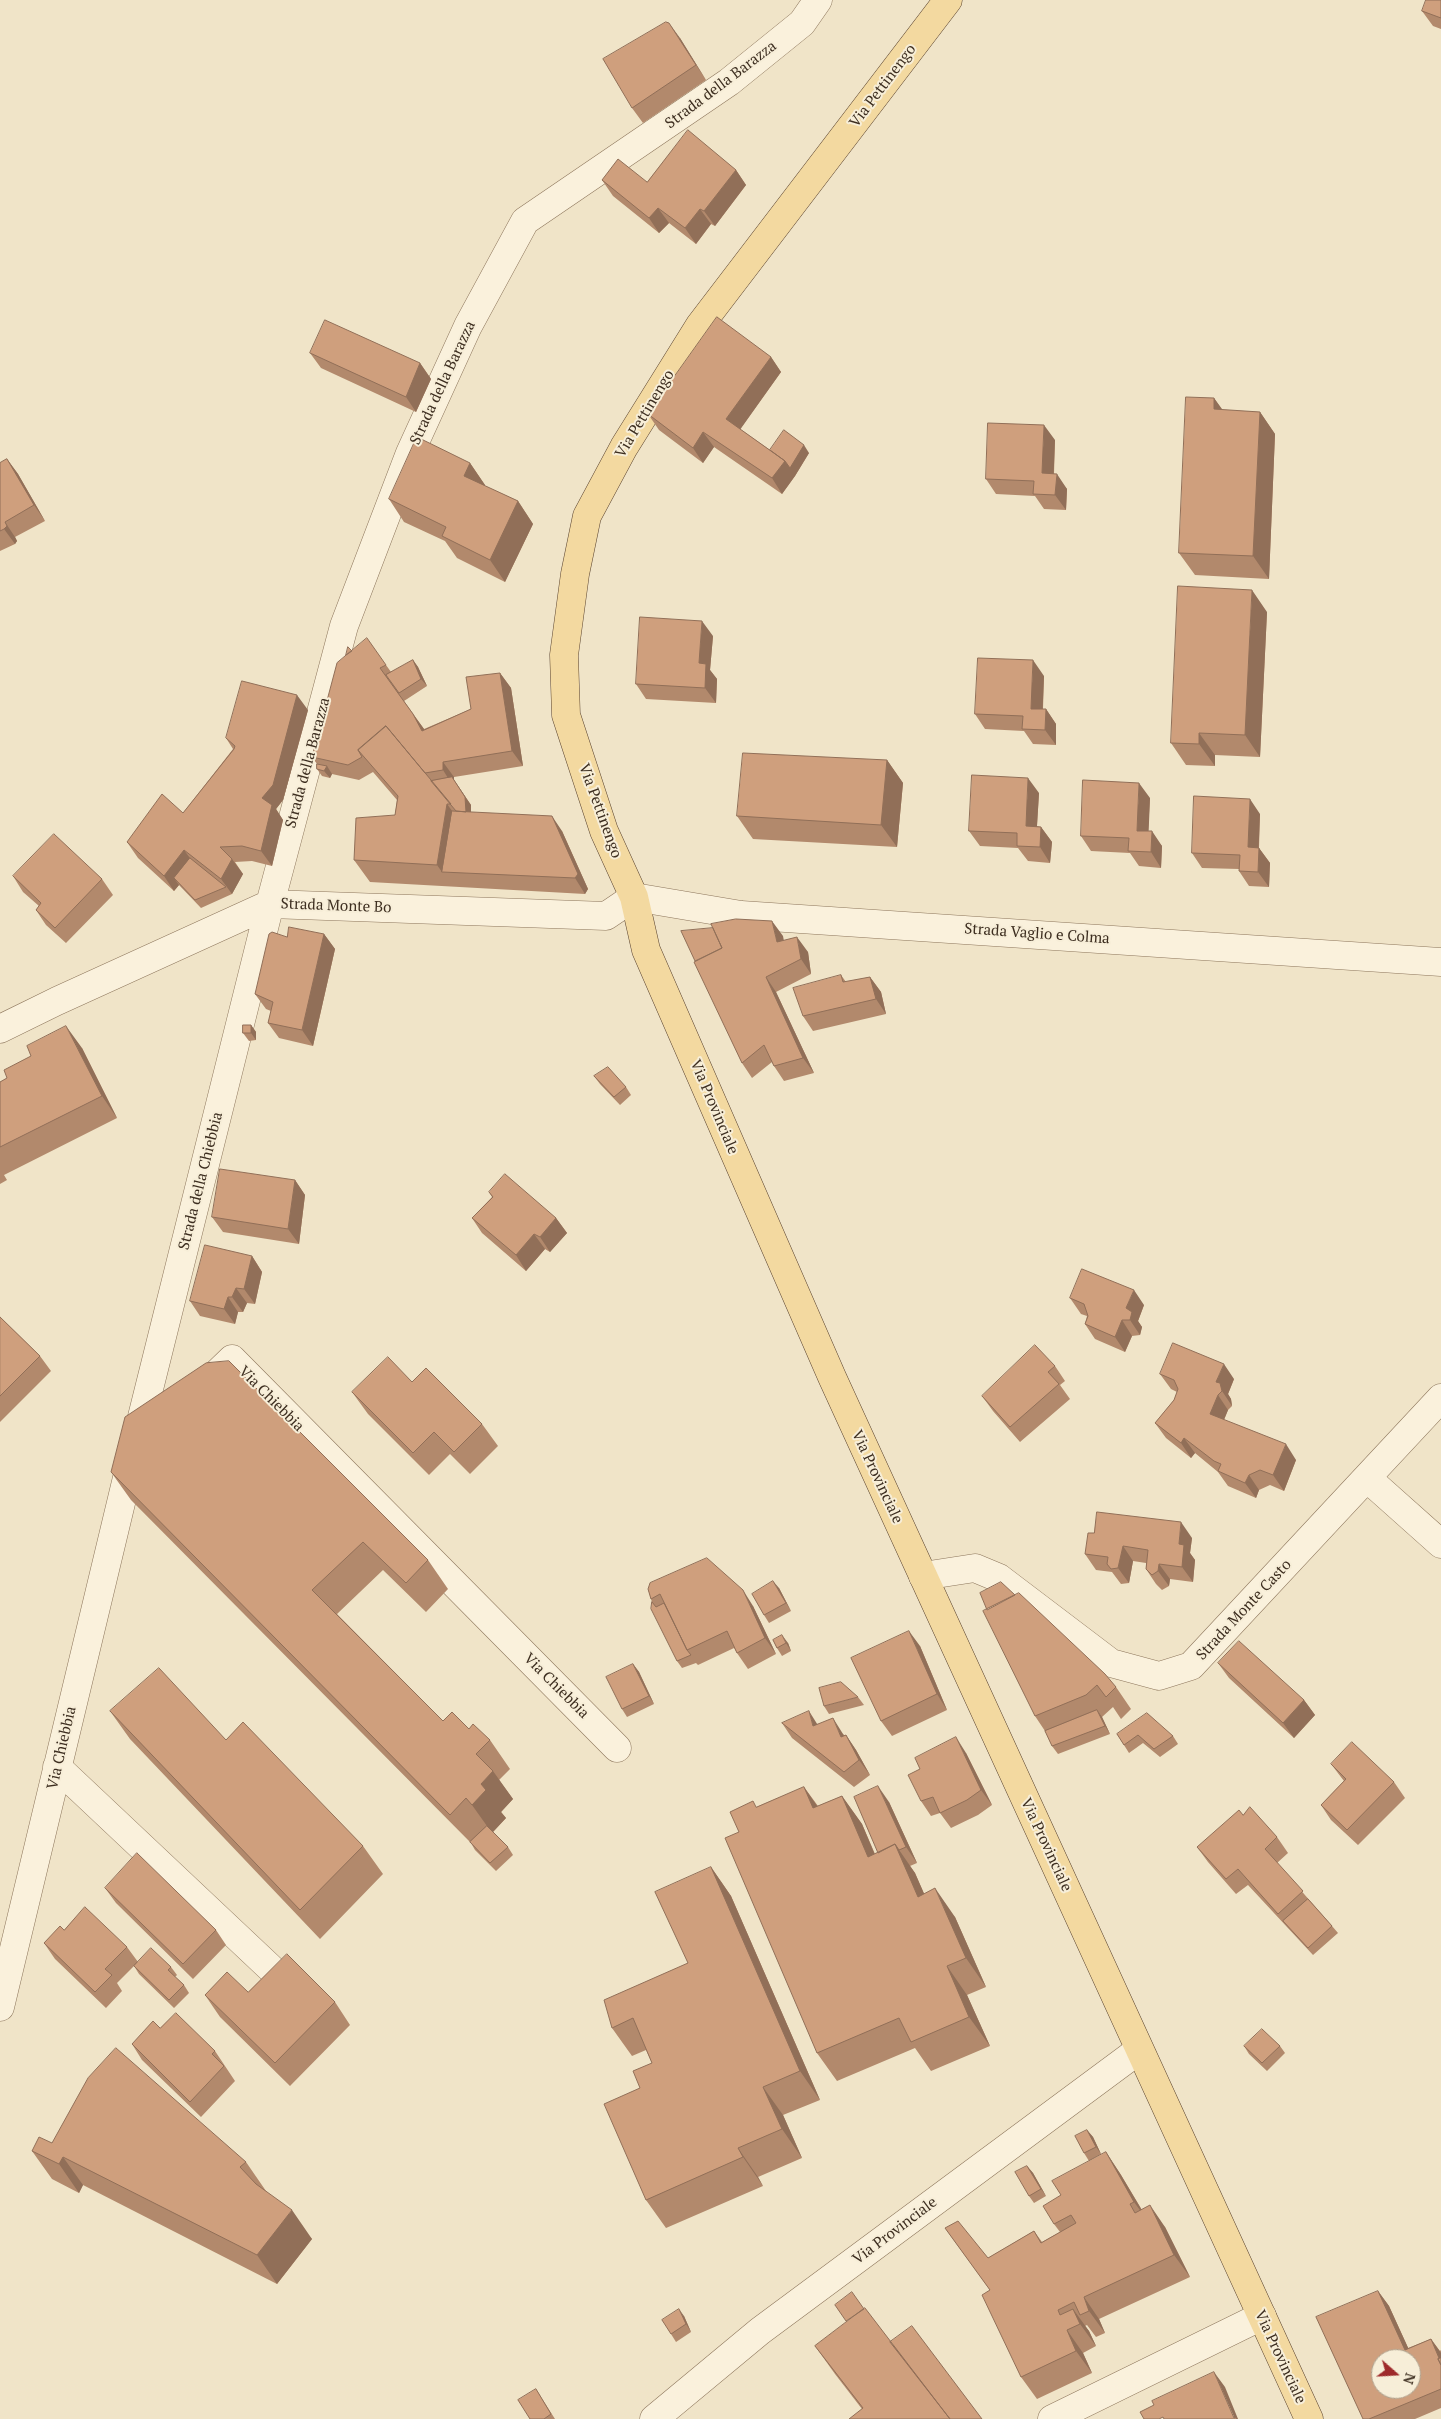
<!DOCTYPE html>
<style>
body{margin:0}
#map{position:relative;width:1441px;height:2419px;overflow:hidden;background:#f0e4c8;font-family:"PT Serif",serif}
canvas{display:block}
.north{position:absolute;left:1371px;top:2349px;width:50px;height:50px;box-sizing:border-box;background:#f7eed8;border:1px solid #ada18e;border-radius:50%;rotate:109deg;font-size:14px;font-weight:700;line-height:20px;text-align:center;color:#3d2e20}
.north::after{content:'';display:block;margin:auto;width:18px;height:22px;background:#9e2a2b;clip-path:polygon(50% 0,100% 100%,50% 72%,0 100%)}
</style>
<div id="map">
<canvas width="1441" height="2419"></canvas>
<div class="north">N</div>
</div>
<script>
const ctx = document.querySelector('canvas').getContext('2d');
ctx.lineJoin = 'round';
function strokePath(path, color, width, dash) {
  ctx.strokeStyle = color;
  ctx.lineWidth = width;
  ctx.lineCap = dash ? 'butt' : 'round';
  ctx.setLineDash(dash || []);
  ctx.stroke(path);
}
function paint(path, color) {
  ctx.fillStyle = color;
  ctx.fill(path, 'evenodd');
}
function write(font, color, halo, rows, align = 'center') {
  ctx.font = font + ' "PT Serif",serif';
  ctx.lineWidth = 4;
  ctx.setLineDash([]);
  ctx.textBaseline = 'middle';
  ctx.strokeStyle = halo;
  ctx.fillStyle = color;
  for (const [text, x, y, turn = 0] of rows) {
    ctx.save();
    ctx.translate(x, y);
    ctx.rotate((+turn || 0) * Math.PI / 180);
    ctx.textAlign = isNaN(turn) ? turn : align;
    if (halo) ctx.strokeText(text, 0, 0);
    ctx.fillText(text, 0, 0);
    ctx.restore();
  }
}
const minor = new Path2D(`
 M0,1029l57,-28 213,-97 336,12 28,-19 107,18 700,47
 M202,1388l30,-29 385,389
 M1367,1478l74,66
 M923,1576l52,-8 24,10 112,85 48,13 32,-10 250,-268
 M57,1767l225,212
 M0,2007l132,-550 138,-553 74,-278 66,-173 58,-127 57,-105 204,-139 73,-59 16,-23
 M654,2419l106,-88 379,-281
 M1052,2419l210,-103`);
const major = new Path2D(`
 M948,0l-248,325 -76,122 -37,69 -12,58 -11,81 2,60 38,116 30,66 12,53 186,427 477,1042`);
strokePath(minor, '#8d765c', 29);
strokePath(major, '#5b4430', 29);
strokePath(minor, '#faf1dc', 28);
strokePath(major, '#f3d9a0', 28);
paint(new Path2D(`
 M1441,0v29l-8,-3 -11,-15z
 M680,38l26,42 -63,43 -11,-15z
 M736,170l10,15 -31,41 -4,-2 -15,20 -27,-21 -10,10 -46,-37 -11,-16 45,2z
 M310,353l110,10 11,16 -15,33 -95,-44z
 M771,357l10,15 -41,57 30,21 39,3 -14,23 -13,18 -68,-47 -11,16 -44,-33 -11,-16z
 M1214,398l8,12 38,2 15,22 -6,145 -74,-4 -16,-22z
 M1055,440l-1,34 13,15 -1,21 -22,-1 -9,-13 -39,-2 -10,-15z
 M7,459l11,15 27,47 -30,16 2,4 -2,3 -15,7v-88z
 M470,463l15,22v1l33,15 15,23 -28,58 -48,-24 -12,-17 -41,-19 -15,-23z
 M1267,612l-7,145 -45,-2v11l-29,-1 -15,-22z
 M713,636l-3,34 7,9 -1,24 -70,-4 -10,-15z
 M352,651l34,14 5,7 22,-12 5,7 9,19 -23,15 20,28 47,-20 29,-36 11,15 12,78 -69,11v3l17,25v7l91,19 26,58 -3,5 -215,-12 -16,-22 41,-45 2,-15 -24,-28 -14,8 -27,-6 -2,4 -8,-2 -5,-7v-5l-5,-7z
 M1044,676l-1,33h3l10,15v21l-23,-1 -9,-13 -39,-2 -10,-15z
 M308,710l-25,90 -7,9 7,11 -11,46 -20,-5 -17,1 8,12 -11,20 -31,14 -22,-23 -5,6 -36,-33 -11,-16 56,-29 50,-64 -7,-11z
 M887,760l16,23 -6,64 -144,-8 -16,-23z
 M1039,793l-2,33 4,1 11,15 -2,21 -22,-2 -10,-13 -38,-2 -11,-15z
 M1150,798l-2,33 14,15 -1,22 -22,-2 -9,-13 -39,-2 -10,-15z
 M1260,814l-1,34 11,15 -1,24 -20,-1 -10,-15v-2l-37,-1 -10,-15z
 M13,876l89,3 11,16 -47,48 -20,-18 -10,-15 3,-4 -16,-14z
 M324,934l11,15 -22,97 -34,-8 -11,-15 3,-12 -5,-2 -11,-15 32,-57z
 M783,936v4l25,12 3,22 -35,18 38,81 -30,8 -10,-15 -2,-4 -20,16 -10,-15 -47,-102z
 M841,975l5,7 24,-5 11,15 5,22 -73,17 -10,-15z
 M251,1025l5,7v8l-7,1 -6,-8z
 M82,1048l35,70 -113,57 3,5 -7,4v-102z
 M594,1076l32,11 5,8 -11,10 -20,-21z
 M295,1180l10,15 -6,49 -76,-12 -11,-15z
 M489,1192l67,26 11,15 -17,19 -5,-3 -19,22 -44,-38 -10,-15 20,-21z
 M252,1256l10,16 -7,32 -8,-1 -4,9h-5l-3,12 -35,-8 -10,-15z
 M1070,1298l74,7 -6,16 4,6 -2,8 -8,1 -7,16 -30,-13 -10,-15 2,-8 -6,-2z
 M0,1317l40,39 11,15 -51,51z
 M1055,1366l10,15 -5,4 10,14 -50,43 -27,-31 -11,-15z
 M1160,1374l74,5 -6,15 3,5 1,7 -4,4 -4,10 72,40 -12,31 -14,-6 -11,5 -3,8 -28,-12 -10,-14 -23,-19 -4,5 -25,-20 -11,-15 19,-23 3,-8 -6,-3z
 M412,1382l70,42 16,22 -28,28 -20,-20 -21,21 -61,-61 -16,-22z
 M111,1472l317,88 20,29 -22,23 -43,-42 -46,44 106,107 26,8 21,11 20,29 -11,11 14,19 -12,13 5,6 -13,14 15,15 5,8 -17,16 -21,-21 -4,-7 -340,-343z
 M1094,1533l98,5 -2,15 5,7 -2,22 -23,-3 -1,7 -7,4 -6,-6 -10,-15v-6l-13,-2 -4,22 -8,1 -9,-12 -16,-2 -11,-16z
 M779,1588l12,23 -22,12 -5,-8z
 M648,1589l105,17 23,48 -28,15 -11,-16 -3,-5 -36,17 -2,-2 -14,5 -5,-7 -25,-59 -1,-3z
 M987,1610l129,77 15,22 -10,10 -8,-12 -11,10 8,17 -52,20 -6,-8 -7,-15 -10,-15z
 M773,1640l15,3 3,8 -9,5 -5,-8z
 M920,1646l27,64 -55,26 -11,-15z
 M1218,1663l86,37 11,15 -21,23 -65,-60z
 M633,1664l6,8 15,32 -27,13 -5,-8z
 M858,1697l6,8 -35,9 -5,-8z
 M110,1711l253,135 20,28 -63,65 -190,-200z
 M782,1723l36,1 25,10 1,1h2l10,15 14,25 -16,12 -62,-49z
 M1117,1734l56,2 5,8 -18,13 -17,-14 -14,10z
 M966,1753l26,52 -14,10 -27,13 -11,-15 -9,3 -10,-15z
 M1331,1764l63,18 11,16 -47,47 -27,-25 -10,-15 23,-24z
 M804,1787l14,19 24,-10 20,28 13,30 3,-1 11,-51 28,61 -7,3 5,7 9,21 31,23 31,70 -19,8 23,51 -59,25 -16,-23 -78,33 -20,-28 -78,-221 19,-25z
 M1243,1815l34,22 11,16 -11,10 55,63 6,7 -25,22 -65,-70 -12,9 -28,-32 -11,-15z
 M711,1867l20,29 89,204 -37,15 19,43 -44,19 5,9 -97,42 -20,-28 -6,-112 12,-25 -6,-13 -14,6 -20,-28 76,-65z
 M105,1888l111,42 10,15 -33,34 -77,-76z
 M64,1930l63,17 11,15 33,5 6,8 -2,2 9,8 5,8 -15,15 -35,-34 -5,-8 -17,17 5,8 -16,17 -51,-49 -11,-16z
 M248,1992l87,10 15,23 -60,61 -70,-69 -15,-22z
 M160,2028l55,23 20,30 -34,36 -59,-57 -10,-16z
 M1244,2046h36l5,7 -18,18 -18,-17z
 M1087,2130l6,7 8,17 -12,7 -5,-8z
 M52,2143l194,19 20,29 46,48 -35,45 -194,-99 -4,8 -27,-14 -20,-28z
 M1106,2152l15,23 21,35 23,17 25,50 -91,42 6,14 -9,4 -9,-12 -2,1 4,5 7,15 -13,7 9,20 -55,26 -16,-22 -31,-87 -45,-62 43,30 46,-27 8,11 18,-10 -6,-8 7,-29z
 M1027,2166l6,7 13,23 -12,7 -5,-7z
 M1378,2291l11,15 19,42 23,-9 9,12 1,-1v58l-26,11h-52z
 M864,2309l26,33 92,77 -120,-10 -27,-35 -20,-28z
 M684,2316l7,16 -15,10 -5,-8z
 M536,2389l5,8 14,22h-25z`), '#b2896c');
paint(new Path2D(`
 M669,23l11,15 26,42 -10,-15z
 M736,170l10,15 -31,41 -11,-15z
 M658,208l11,15 -10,10 -10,-15z
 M700,209l11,15 -15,20 -11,-16z
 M771,357l10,15 -44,62 -11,-15z
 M420,363l11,16 -15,33 -10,-15z
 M1214,398l16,22 -16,-11z
 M1260,412l15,22 -6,145 -16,-23z
 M1044,425l11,15 -2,49 -11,-16z
 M703,432l11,15 -11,16 -10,-15z
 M804,445l5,8 -14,23 -13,18 -10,-16 13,-17z
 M7,459l11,15 27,47 -11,-16z
 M470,463l15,22 -6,13 -15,-22z
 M1057,474l10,15 -1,21 -11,-15z
 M518,501l15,23 -28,58 -15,-22z
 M5,522l10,15 2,4 -2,3 -11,-15z
 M1252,590l15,22 -7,145 -15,-22z
 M702,621l11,15 -3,34 7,9 -1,24 -11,-15 -6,-25z
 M413,660l5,7 9,19 -6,-7z
 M1033,660l11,16 -2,48 -11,-15z
 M500,673l11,15 12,78 -11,-15z
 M297,695l11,15 -25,90 -7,9 7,11 -11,46 -11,-15 1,-53z
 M1046,709l10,15v21l-11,-15z
 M413,714l11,15 8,17 -10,-15z
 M1199,733l16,22v11l-16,-22z
 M887,760l16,23 -6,64 -16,-22z
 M443,762l11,15v3l17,25v22l-18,-41 -10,-16z
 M327,766l5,8 -2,4 -6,-7z
 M1028,778l11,15 -3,48 -10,-15z
 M1139,783l11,15 -2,48 -11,-15z
 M1250,799l10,15 -2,48 -10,-15z
 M447,804l16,22 -21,46 -5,-7z
 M552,816l10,15 26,58 -3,5 -10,-16z
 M1041,827l11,15 -2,21 -10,-16z
 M1152,831l10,15 -1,22 -10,-16z
 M1259,848l11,15 -1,24 -11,-15z
 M184,850l11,15 -21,13 5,7 -5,6 -10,-15z
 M232,859l11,15 -11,20 -11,-15z
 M772,921l11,15 4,21 -10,-15z
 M324,934l11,15 -22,97 -11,-16z
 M797,937l11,15 3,22 -10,-15z
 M766,977l10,15 38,81 -11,-15z
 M870,977l11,15 5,22 -10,-15z
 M251,1025l5,7v8l-5,-7z
 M66,1026l16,22 35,70 -15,-22z
 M295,1180l10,15 -6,49 -11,-15z
 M556,1218l11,15 -17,19 -10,-15z
 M534,1234l11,15 -19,22 -10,-16z
 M252,1256l10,16 -7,32 -11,-15z
 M236,1288l11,15 -4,9 -11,-15z
 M1134,1290l10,15 -6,16 4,6 -2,8 -10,-15 -4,-12z
 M228,1297l10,15 -3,12 -11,-15z
 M1122,1320l10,16 -7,16 -10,-15z
 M1224,1364l10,15 -6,15 3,5 1,7 -16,-24z
 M1218,1395l10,15 -8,19 -10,-15z
 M1184,1438l11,15 -4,5 -10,-15z
 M1286,1444l10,16 -12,31 -11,-16z
 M1249,1475l10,15 -3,8 -11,-15z
 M1181,1522l11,16 -2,15 5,7 -2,22 -11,-15 -3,-23z
 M1123,1546l10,15 -4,22 -11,-15z
 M1159,1564l11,15 -1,7 -11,-15z
 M773,1581l6,7 12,23 -5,-8z
 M743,1590l10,16 23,48 -11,-16z
 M909,1631l11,15 27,64 -10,-16z
 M782,1635l6,8 3,8 -5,-8z
 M633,1664l6,8 15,32 -5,-8z
 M1304,1700l11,15 -21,23 -11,-15z
 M1097,1710l5,7 8,17 -5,-8z
 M809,1711l10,16 -6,-1z
 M833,1718l10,16 9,18 -11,-15z
 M846,1735l10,15 14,25 -11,-15z
 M956,1737l10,16 26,52 -11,-15z
 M493,1771l20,28 -12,13 5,6 -14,15 -20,-28 9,-21z
 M878,1786l11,16 28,61 -11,-16z
 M804,1787l20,29 -11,-8z
 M842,1796l20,28 26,62 -20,-29z
 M895,1844l20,29 23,52 -20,-28z
 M711,1867l20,29 89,204 -20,-29z
 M935,1888l20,29 31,70 -20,-29z
 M947,1966l20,29 23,51 -21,-29z
 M763,2087l20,28 19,43 -20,-29z
 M1087,2130l6,7 8,17 -5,-7z
 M738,2148l20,29 5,9 -20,-29z
 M1106,2152l15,23 29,49 -16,-22z
 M63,2157l20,28 -4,8 -20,-29z
 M1027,2166l6,7 13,23 -5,-7z
 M1150,2205l15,22 25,50 -16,-22z
 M292,2210l20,29 -35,45 -20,-29z
 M1378,2291l11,15 27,59 -11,-15z
 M1084,2297l15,22 6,14 -16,-22z
 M679,2309l5,7 7,16 -5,-8z
 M1073,2309l16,22 7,15 -16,-22z
 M1067,2330l16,23 9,20 -16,-22z
 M1431,2339l10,14v9z
 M1214,2372l11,15 13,32h-3z`), '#916f58');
const building = new Path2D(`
 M1426,0h15v18l-19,-7z
 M666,22l3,1 27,42 -64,43 -29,-49z
 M688,130l48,40 -32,41 -4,-2 -15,19 -27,-20 -9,10 -47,-38 16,-21 29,23z
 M717,317l54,40 -45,62 59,42 -13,17 -69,-46 -10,16 -45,-34z
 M325,320l95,43 -14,34 -96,-44z
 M1186,397l28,1v11l46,3 -7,144 -74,-3z
 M988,423l56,2 -2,48 15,1 -2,21 -22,-1 1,-13 -48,-2z
 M784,430l20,15 -14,23 -5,-7 -15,-11z
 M417,437l53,26 -6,13 54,25 -28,59 -48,-24 4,-9 -57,-28z
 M7,459l27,46 -29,17 2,4 -3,3 -4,2v-68z
 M1178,586l74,4 -7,145 -46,-2v11l-28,-1z
 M640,617l62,4 -3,42 7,1 -1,24 -69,-4z
 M367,638l19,27 -6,3 33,46 9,17 49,-22 -5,-32 34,-4 12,78 -69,11v8l-18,3 -39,-47 -28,24 4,7 -14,8 -36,-8 25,-94z
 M348,647l4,4 -6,4z
 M978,658l55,2 -2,49h15l-1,21 -23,-1 1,-13 -48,-2z
 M413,660l8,19 -22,14 -13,-18z
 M242,681l55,14 -24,90 -11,13 10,7 -11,46 -19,-5 -22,1 12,12 -11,20 -37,-29 -20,26 -37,-34 35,-48 21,19 51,-64 1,-3 -9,-8z
 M386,726l65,78h-4l-10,61 -83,-5 2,-42 39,-3 3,-19 -40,-46z
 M743,753l144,7 -6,65 -144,-9z
 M317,764l10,2 -3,5 -7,-2z
 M972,775l56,3 -2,48 15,1 -1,20 -23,-1v-13l-48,-2z
 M452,777l13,20 1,15 -10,-1 -25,-30z
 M1083,780l56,3 -2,48h15l-1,21 -23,-1 1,-13 -48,-2z
 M1194,796l56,3 -2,48 11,1 -1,24 -19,-1 1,-16 -48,-2z
 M452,811l100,5 26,58 -3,4 -133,-6z
 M54,834l48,45 -47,49 -19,-18 5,-7 -28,-27z
 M190,858l36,29 -31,13 -21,-22z
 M736,919l36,2 5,21 20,-5 4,22 -35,18 37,81 -29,8 -10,-21 -22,18 -48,-101 28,-14 -11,-24z
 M289,927l35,7 -22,96 -34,-7 5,-21 -18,-8 14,-60 3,-2 15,5z
 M713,928l9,20 -27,13 -14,-30z
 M841,975l2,7 27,-5 6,22 -73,17 -10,-28z
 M243,1025h8v8h-8z
 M66,1026l36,70 -102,51v-65l7,-4 -3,-8 27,-14 -4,-10z
 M608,1067l18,20 -12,10 -20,-21z
 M220,1169l75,11 -7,49 -76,-12z
 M505,1174l51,44 -16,19 -6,-3 -18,21 -44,-37 21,-21 -4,-5z
 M205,1245l47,11 -8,33 -8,-1 -4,9h-4l-4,12 -34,-8z
 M1082,1269l52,21 -8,18 6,4 -2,8h-8l-7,17 -30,-13 3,-8 -4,-12 -14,-6z
 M0,1317l40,39 -40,40z
 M1173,1343l51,21 -8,18 4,1 2,8 -4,4 -8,19 76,30 -13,31 -13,-5 -11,5 -4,8 -27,-12 3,-7 -7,-3 -30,-23 -3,5 -26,-20 19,-23 4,-11 -4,-9 -14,-6z
 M1035,1345l20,21 -7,6 11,12 -49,43 -28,-31z
 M388,1357l24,25 14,-14 56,56 -28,28 -20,-20 -21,21 -61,-61z
 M229,1361l199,199 -22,23 -43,-41 -51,48 131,131 9,-9 17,17 4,-5 17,16 -14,14 17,17 -12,13 5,6 -14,15 -6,-7 -16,17 -339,-343 14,-55 81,-54z
 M1097,1512l84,10 -2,22 5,1 -2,22 -23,-3 -1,7 -6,4 -6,-6 2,-19 -25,-4 -5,22 -7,1 -4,-5 1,-7 -23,-3 3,-21h6z
 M707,1558l36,32 22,48 -28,15 -10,-22 -40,19 -27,-56 -9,5 -3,-10 2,-6z
 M773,1581l13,22 -22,12 -12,-21z
 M1001,1582l14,13 -28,15 -7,-17z
 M1019,1593l86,81 11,13 -10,10 -9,-12 -11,10 -51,21 -52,-105z
 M652,1602l4,5 8,-4 23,47 4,5 -14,6 -26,-52z
 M909,1631l28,63 -56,27 -30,-63z
 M782,1635l4,8 -9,5 -4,-8z
 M1239,1641l65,59 -21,23 -65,-60z
 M633,1664l16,32 -27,13 -16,-32z
 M159,1668l67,72 17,-18 120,124 -63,64 -190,-199z
 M841,1682l17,15 -34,9 -5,-18z
 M1097,1710l8,16 -53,20 -7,-15z
 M809,1711l4,15 20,-8 8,19 5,-2 13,25 -15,12 -62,-49z
 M1147,1713l26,23 -19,13 -16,-14 -14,10 -7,-11z
 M956,1737l25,53 -14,10 -27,13 -7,-16 -12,4 -13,-26 12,-6 -5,-11z
 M1352,1742l42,40 -47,48 -26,-25 25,-26 -15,-15z
 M878,1786l28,61 -7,3 -4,-6 -17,9 -24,-56z
 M804,1787l9,21 29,-12 26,61 27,-13 23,53 17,-9 31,70 -19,8 22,51 -58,25 -12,-24 -82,35 -92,-215 14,-6 -9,-20 23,-11 3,6z
 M1250,1807l27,30 -12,12 38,42 -25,23 -40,-45 -12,10 -29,-32 42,-37 4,5z
 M487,1826l21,21 -18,16 -20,-21z
 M137,1853l79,77 -33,34 -78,-76z
 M711,1867l89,204 -37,16 19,42 -44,19 5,9 -97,43 -42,-96 36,-16 -7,-17 19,-8 -19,-45 -21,10 -8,-28 84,-37 -33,-71z
 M1308,1899l24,27 -24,22 -25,-27z
 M85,1907l42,40 -22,22 7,6 -17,17 -51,-49 16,-17 4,4z
 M151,1948l20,19 -3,3 16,15 -15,15 -35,-34z
 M287,1954l48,48 -60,61 -70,-68 22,-23 21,20z
 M176,2013l39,38 -3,3 12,12 -34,36 -58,-58 21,-23 7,7z
 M1262,2029l18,17 -18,17 -18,-17z
 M116,2048l130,114 -6,5 16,17 36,26 -35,45 -194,-98 -4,7 -27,-13 7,-14 13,6 36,-65z
 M1087,2130l9,17 -12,6 -9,-17z
 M1106,2152l28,50 -4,2 5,9 15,-8 24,50 -90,42 5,14 -9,4 -6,-13 -16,8 2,5 13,-6 7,15 -13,6 9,21 -55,26 -39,-82 8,-5 -45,-62 13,-7 30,37 46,-27 7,12 35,-20 -5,-8 -17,9 -11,-18 18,-11 -9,-14z
 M1027,2166l14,23 -12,7 -14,-24z
 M1378,2291l27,59 26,-11 8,19 -1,1 3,6v24l-72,30h-6l-47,-102zM1381,2359h30v30h-30z
 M852,2292l12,17 -18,12 -11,-16z
 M865,2308l85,111h-101l14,-11 -48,-62z
 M679,2309l7,15 -15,10 -9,-14z
 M912,2326l70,93h-32l-60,-77z
 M1441,2358v7l-3,-6z
 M1214,2372l20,46 2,-1 1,2h-73l-1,-2 -4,2h-15l-4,-7 14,-7 -2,-4z
 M536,2389l15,25 -7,5h-14l-12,-19z`);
paint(building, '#cf9f7d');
strokePath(building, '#916f58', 1);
write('15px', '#3d2e20', '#f7eed8', [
 ["Strada della Barazza",721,85,-37],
 ["Via Pettinengo",883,86,-53],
 ["Strada della Barazza",443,383,-65],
 ["Via Pettinengo",645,414,-59],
 ["Strada della Barazza",308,763,-75],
 ["Via Pettinengo",600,811,70],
 ["Strada Monte Bo",336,906,2],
 ["Strada Vaglio e Colma",1037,934,4],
 ["Via Provinciale",714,1107,67],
 ["Strada della Chiebbia",201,1181,-76],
 ["Via Chiebbia",271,1399,45],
 ["Via Provinciale",877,1477,65],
 ["Strada Monte Casto",1244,1610,-47],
 ["Via Chiebbia",556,1686,45],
 ["Via Chiebbia",62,1748,-77],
 ["Via Provinciale",1046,1845,65],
 ["Via Provinciale",895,2231,-37],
 ["Via Provinciale",1280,2357,65]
]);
</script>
